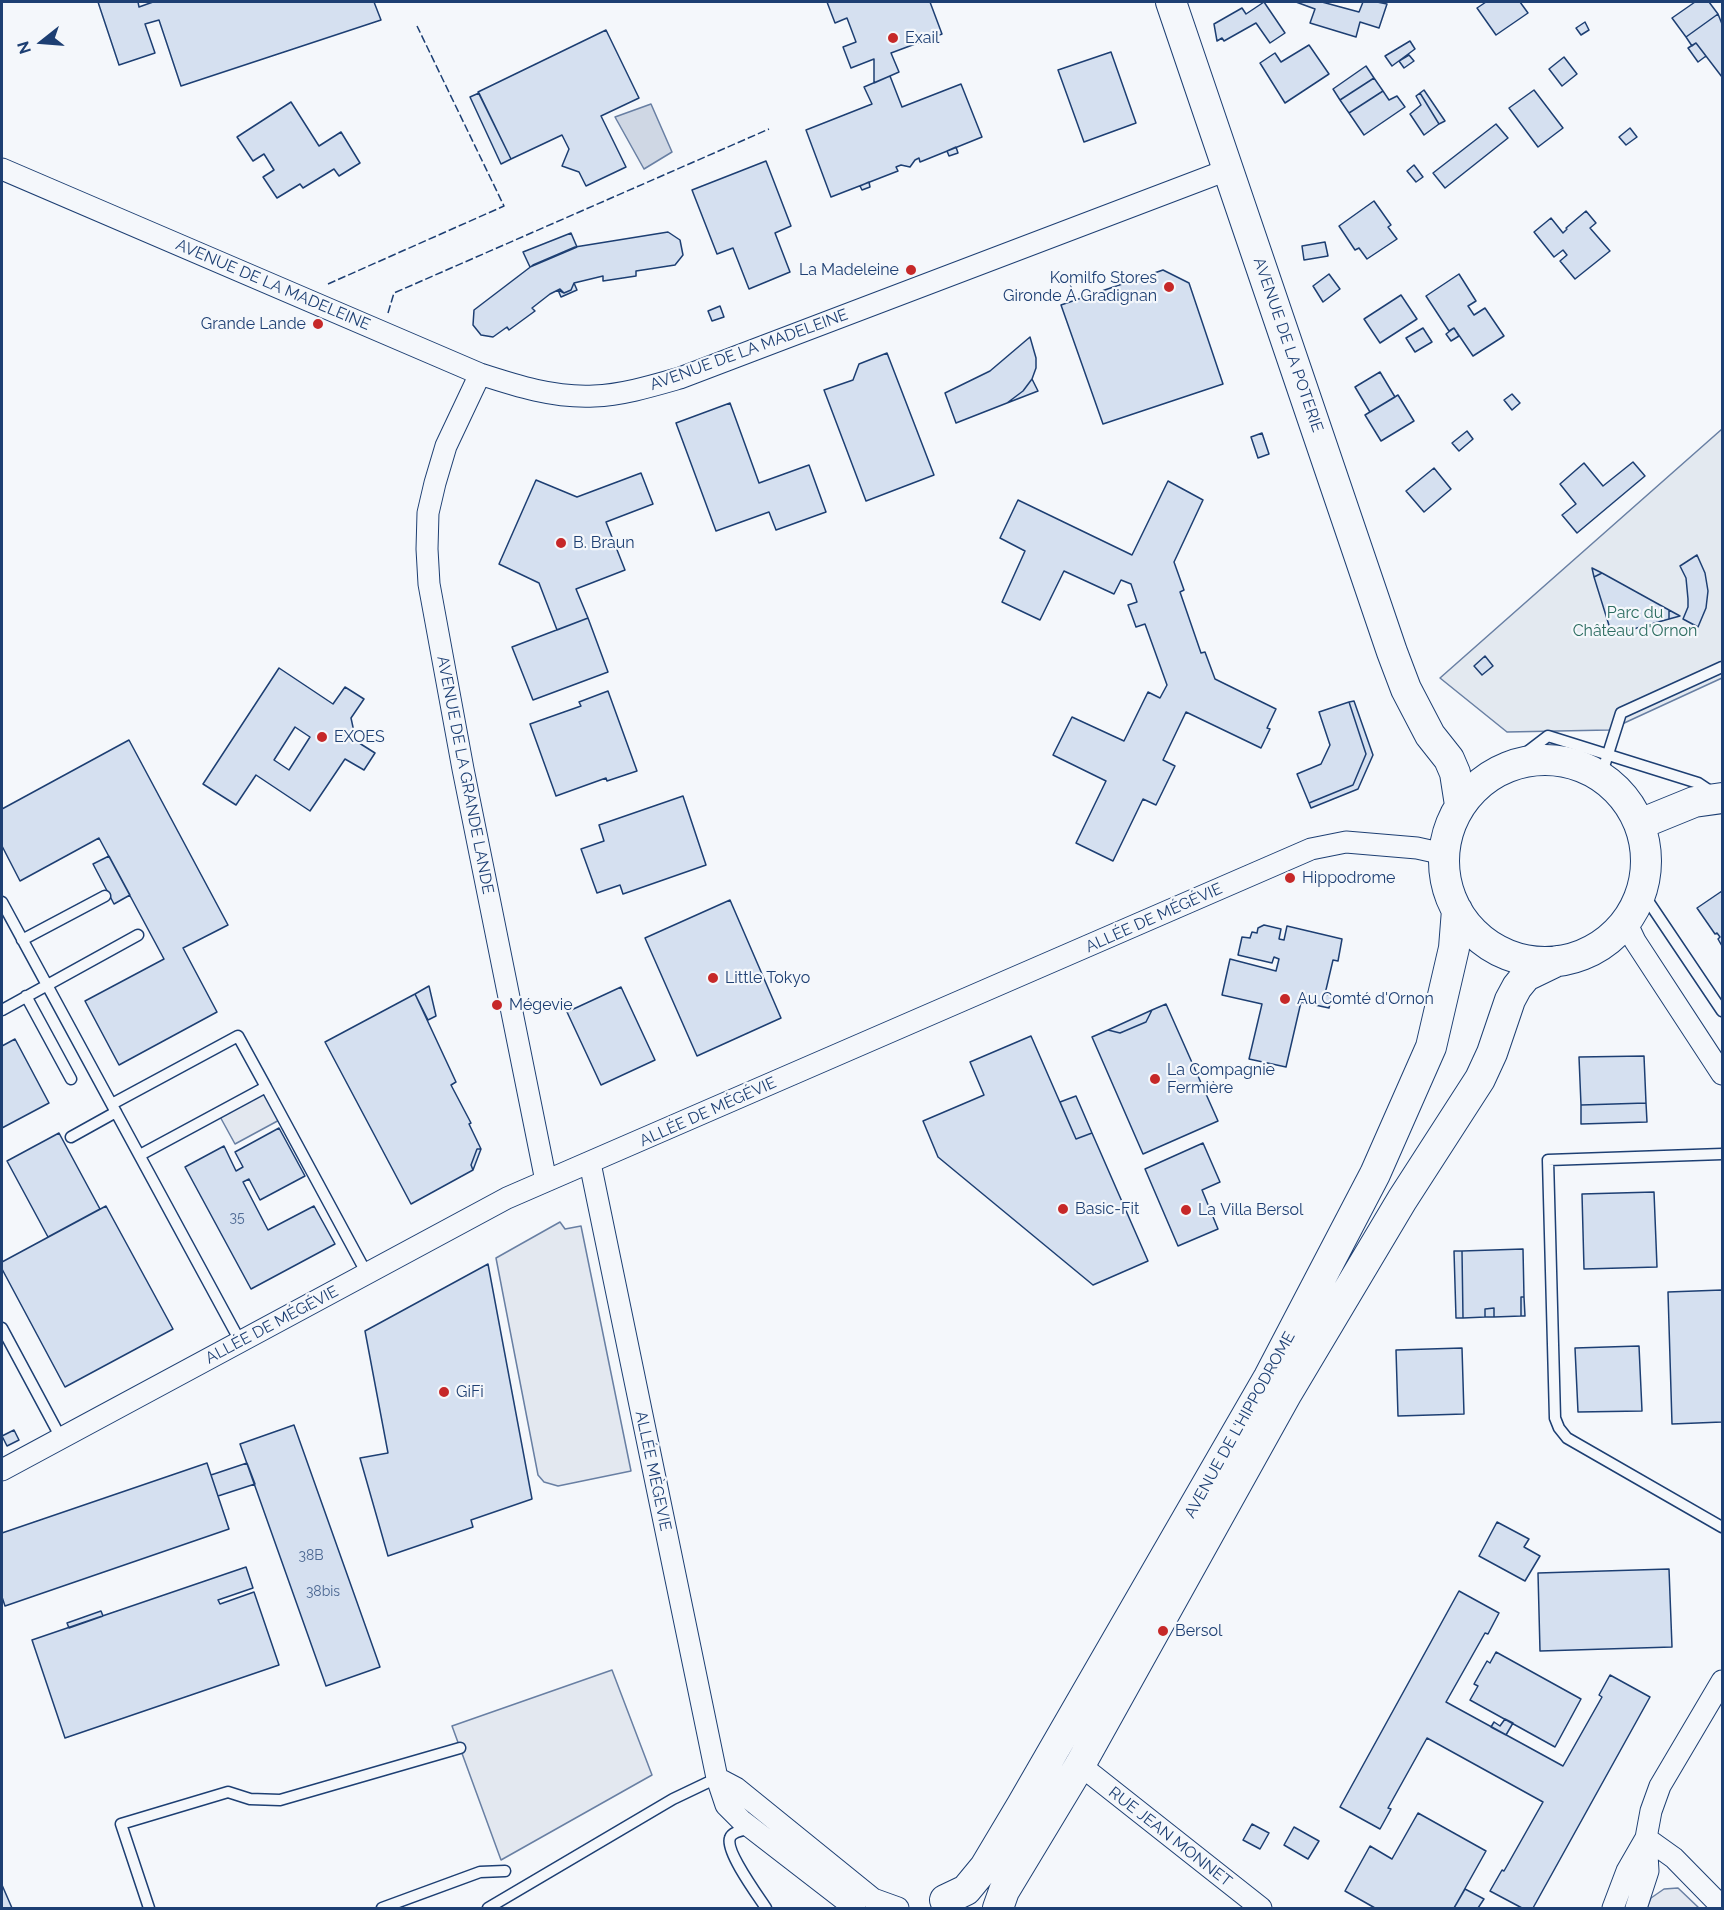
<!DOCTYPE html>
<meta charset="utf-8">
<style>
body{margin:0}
#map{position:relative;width:1724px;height:1910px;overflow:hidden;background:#f4f7fb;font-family:Raleway,sans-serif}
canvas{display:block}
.frame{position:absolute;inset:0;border:3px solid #1d3f73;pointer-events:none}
.north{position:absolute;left:12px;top:12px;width:60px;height:60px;-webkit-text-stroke:4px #f4f7fb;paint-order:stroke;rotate:253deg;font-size:16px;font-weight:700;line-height:24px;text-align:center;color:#1d3f73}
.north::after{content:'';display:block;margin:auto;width:21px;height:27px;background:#1d3f73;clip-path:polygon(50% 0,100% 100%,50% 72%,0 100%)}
</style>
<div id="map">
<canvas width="1724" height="1910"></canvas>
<div class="frame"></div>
<div class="north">N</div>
</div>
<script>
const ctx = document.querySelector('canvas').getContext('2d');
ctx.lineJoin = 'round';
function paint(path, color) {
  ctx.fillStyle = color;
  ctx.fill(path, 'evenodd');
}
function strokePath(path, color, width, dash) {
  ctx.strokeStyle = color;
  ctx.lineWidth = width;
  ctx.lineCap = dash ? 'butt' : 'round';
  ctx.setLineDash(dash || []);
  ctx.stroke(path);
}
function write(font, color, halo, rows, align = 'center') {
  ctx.font = font + ' Raleway,sans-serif';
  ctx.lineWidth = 4.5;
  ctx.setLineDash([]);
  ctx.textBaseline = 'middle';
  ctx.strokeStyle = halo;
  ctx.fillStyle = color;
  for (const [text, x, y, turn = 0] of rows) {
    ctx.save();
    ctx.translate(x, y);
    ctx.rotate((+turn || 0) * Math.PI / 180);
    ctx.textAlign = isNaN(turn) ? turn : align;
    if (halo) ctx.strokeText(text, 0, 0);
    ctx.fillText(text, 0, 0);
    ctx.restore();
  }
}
const green = new Path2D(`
 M1722,429v249l-113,52 -102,2 -67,-54z`);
paint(green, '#e3e9f0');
strokePath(green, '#687fa3', 1.5);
const parking = new Path2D(`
 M266,1087l17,31 -48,26 -17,-31z
 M560,1222l5,7 16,-3 50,245 -73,15 -14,-4 -6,-7 -42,-217z
 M612,1670l40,105 -151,85 -49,-134z
 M1678,1888l21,20h-52l4,-10 13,-9z`);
paint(parking, '#e3e8f0');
strokePath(parking, '#687fa3', 1.5);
const water = new Path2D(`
 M651,104l21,48 -28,17 -29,-52z`);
paint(water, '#cfd7e4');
strokePath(water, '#687fa3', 1.5);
const building = new Path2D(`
 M98,2h40l1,5 14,-5h221l7,18 -200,66 -22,-66 -14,4 10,29 -36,12z
 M827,2h103l12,32 -51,19 8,19 -25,11v-24l-23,9 -8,-21 13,-5 -9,-24 -12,5z
 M1264,2l21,31 -15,10 -14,-20 -32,18 -2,-3 -5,3 -3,-17 28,-16 4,6z
 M1296,2h26l37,10 4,-10h14l10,2 -8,24 -19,-6 -4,15 -46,-14 5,-14z
 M1486,2h34l8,11 -32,22 -19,-27z
 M1695,2h14l9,12 -32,23 -14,-19z
 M1718,14l4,10v53l-26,-34 -4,3 -6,-9z
 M1585,22l4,8 -8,5 -5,-7z
 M606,30l33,68 -38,18 25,51 -40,19 -7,-14 -17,-6 7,-17 -7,-14 -51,24 -33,-67z
 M1410,41l5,8 -23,17 -7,-10z
 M1696,43l10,13 -8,6 -10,-14z
 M1309,45l20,29 -44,29 -25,-40 15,-10 6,9z
 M1111,52l25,71 -52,19 -26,-72z
 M1409,55l5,6 -10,7 -5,-7z
 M1564,57l13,17 -15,12 -13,-17z
 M1366,66l8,12 -34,22 -7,-11z
 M890,76l12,31 59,-23 21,53 -62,25 -1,-4 -4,2 -5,7 -9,-2 -5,2 2,4 -67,26 -25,-67 66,-26 -8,-17z
 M1374,78l9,13 -34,22 -9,-13z
 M1424,90l21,31 -6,3 -19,-31z
 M1534,90l29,38 -25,19 -29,-39z
 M1383,91l6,9 8,-4 8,11 -41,28 -15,-22z
 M479,93l32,66 -10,5 -31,-67z
 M1420,93l19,31 -15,11 -14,-21 11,-9 -5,-9z
 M291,102l28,44 22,-14 19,31 -21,13 -5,-7 -31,19 -3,-4 -23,14 -14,-21 11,-7 -10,-16 -11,7 -16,-24z
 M1496,124l12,14 -63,50 -12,-15z
 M1630,128l7,9 -11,8 -7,-8z
 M956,147l2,6 -9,3 -2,-5z
 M766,161l25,65 -16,7 15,39 -41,17 -16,-41 -16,6 -25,-64z
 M1414,165l9,12 -7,5 -9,-11z
 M869,182l1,5 -8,3 -2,-4z
 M1374,201l17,24 -3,2 9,12 -30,20 -8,-11 -4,2 -16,-24z
 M1586,211l10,12 -6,5 20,23 -35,28 -15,-18 7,-6 -4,-5 -9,7 -20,-25 17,-14 12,15 4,-4 -1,-1z
 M668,232l12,8 3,15 -8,10 -39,6v5l-33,5v-5l-29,7 -3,7 -7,3 -4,-4 -10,5 -18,14 3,3 -26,19 -2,-3 -14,10 -12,-2 -8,-10 1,-15 59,-45 42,-18z
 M571,233l6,14 -47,20 -7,-15z
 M1325,242l3,14 -24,4 -2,-14z
 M1163,270l26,13 34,101 -120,40 -42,-119z
 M1329,274l11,15 -17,13 -10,-16z
 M1459,274l17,27 -8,5 6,9 11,-7 19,28 -31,20 -19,-28 -5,3 -23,-35z
 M574,283l3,7 -16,7 -3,-7 6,3 7,-3z
 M1401,295l16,24 -37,24 -16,-24z
 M720,306l4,11 -12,4 -4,-10z
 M1423,328l9,14 -17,10 -9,-14z
 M1454,328l5,8 -8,5 -5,-7z
 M1030,337l6,21v10l-4,11 -9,12 -16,12 -51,20 -11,-30 45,-22z
 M887,353l47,122 -68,26 -42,-111 29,-10 6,-16z
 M1380,372l15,25 -25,15 -15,-25z
 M1032,379l6,12 -31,12 16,-12z
 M1512,394l8,9 -8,7 -8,-10z
 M1398,395l16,26 -33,20 -16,-26z
 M730,403l29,80 50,-18 17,47 -50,18 -7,-18 -53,19 -40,-108z
 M1467,431l6,8 -14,12 -7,-8z
 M1262,433l7,21 -11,4 -7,-21z
 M1633,462l12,14 -68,57 -15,-18 14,-11 -16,-20 24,-21 19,23z
 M1434,468l17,21 -27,23 -18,-21z
 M641,473l12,31 -47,18 19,48 -49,19 12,29 -31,12 -18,-47 -40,-19 37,-84 41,17z
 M1168,481l35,19 -29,62 10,28 -4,2 21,61 4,-1 10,27 61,30 -9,19 3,1 -9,19 -75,-36 -23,48 12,6 -19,39 -13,-6 -30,62 -37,-18 30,-62 -53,-26 19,-38 52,24 24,-49 12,6 7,-13 -22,-61 -9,3 -8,-22 9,-3 -6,-18 -10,-4 -7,14 -50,-23 -24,49 -38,-18 23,-51 -25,-13 18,-38 114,55z
 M1697,555l8,18 3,18 -2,17 -8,19 -15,-8 5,-12v-8l-2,-21 -6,-12z
 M1592,568l10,5 -8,4z
 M1602,573l67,37v9l-57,16 -18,-58z
 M1669,610l11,6 -11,3z
 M588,618l20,54 -75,28 -21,-53z
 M1485,656l8,10 -11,9 -8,-9z
 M279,668l54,36 12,-17 19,12 -13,19 5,23 19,12 -11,17 -19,-11 -35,52 -54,-36 -20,30 -33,-21zM295,727l15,10 -21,33 -15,-10z
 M608,691l29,80 -30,10 -1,-3 -50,18 -26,-72 51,-18 -2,-4z
 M1354,701l19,54 -15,34 -47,19 -2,-5 44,-18 13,-31 -17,-52z
 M1349,702l17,52 -13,31 -44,18 -12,-29 24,-10 9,-19 -11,-33z
 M129,740l99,185 -45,23 34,64 -98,53 -34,-64 79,-42 -65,-121 -79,43 -18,-35v-37z
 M683,796l23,69 -83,29 -3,-9 -23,8 -16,-44 23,-8 -5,-16z
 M109,856l21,39 -16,9 -21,-40z
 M1722,891v55l-4,-7 2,-2 -3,-4 -2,1 -18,-26z
 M730,900l51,118 -84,38 -52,-118z
 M1264,925l17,4 -2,10 5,1 3,-14 55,13 -4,22 -5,-1 -8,34 7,2 -3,12 -28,-6 -15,65 -37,-8 13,-55 -40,-9 8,-36 46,12 3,-12 -5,-2 -2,6 -34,-8 4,-18 8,1 2,-6 5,1 1,-5z
 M429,986l7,30 -8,4 -13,-26z
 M621,987l34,73 -54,25 -34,-73z
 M415,994l41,88 -5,3 20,38 -2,1 12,25h-4l-6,16 2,5 -62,34 -86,-162z
 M1166,1004l52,117 -75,33 -51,-117 16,-7 12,3 26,-11 6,-12z
 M1152,1010l-6,12 -26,11 -12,-3z
 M1031,1036l45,103 16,-6 56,128 -55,24 -155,-128 -15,-36 61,-26 -14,-33z
 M15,1039l34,64 -47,25v-82z
 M1644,1056l2,47 -65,2 -2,-48z
 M1076,1096l16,37 -16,6 -16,-37z
 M1646,1103l1,19 -66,2v-19z
 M279,1128l26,48 -45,24 -11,-21 -6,3 25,48 46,-24 21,38 -84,45 -66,-122 39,-21 12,25 7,-4 -8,-15z
 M59,1133l41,76 -52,28 -41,-76z
 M1203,1143l17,39 -18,8 16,39 -40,17 -33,-77z
 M477,1149h4l-8,21 -2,-5z
 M1654,1192l3,75 -73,2 -2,-75z
 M106,1206l67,123 -108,58 -63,-118v-7z
 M1523,1249l1,48h-3v19l-27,1v-9l-9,1v8l-22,1 -1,-67z
 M1454,1251h8l1,67h-7z
 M488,1264l44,235 -61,21 2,7 -85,29 -28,-98 28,-5 -23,-122z
 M1722,1290v132l-50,2 -4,-132z
 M1521,1297h3l1,19h-4z
 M1494,1308v9h-9v-8z
 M1639,1346l3,65 -64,1 -3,-64z
 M1462,1348l2,66 -66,2 -2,-66z
 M294,1425l86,242 -54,19 -86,-242z
 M14,1430l5,10 -12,6 -5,-10z
 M207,1463l22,66 -224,77 -3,-9v-64z
 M247,1463l8,21 -37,12 -7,-21z
 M1497,1522l32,17 -5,8 16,9 -15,25 -46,-25z
 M246,1567l7,21 -35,12 2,4 34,-12 25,73 -214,73 -33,-98z
 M1669,1569l3,78 -132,4 -2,-78z
 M1459,1591l40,22 -11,21 -3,-1 -39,69 117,64 39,-69 -3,-2 11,-20 40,22 -117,211h-11l-32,-17 12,-21 2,1 39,-69 -116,-64 -39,70 3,1 -11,20 -40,-22z
 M101,1611l2,5 -34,12 -2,-5z
 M1496,1652l85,47 -26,48 -85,-47 8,-14 -4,-2 13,-23 3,2z
 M1505,1719l8,4 -7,12 -15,-8 3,-5 6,4z
 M1418,1813l68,38 -32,57h-79l-30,-17 25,-45 22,13z
 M1252,1824l17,9 -9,16 -17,-9z
 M1294,1827l25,14 -11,18 -24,-14z
 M2,1885l10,23h-10z
 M1465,1889l19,10 -6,9h-24z`);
paint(building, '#d5e0f0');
strokePath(building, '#1d3f73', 1.5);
const lane = new Path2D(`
 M1510,765l38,-29 150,47 15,10
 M1601,776l20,-63 101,-46
 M1642,892l80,119
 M2,902l238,439
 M22,940l83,-44
 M26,996l45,83
 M2,1010l136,-75
 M112,1104l126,-68 28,51
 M71,1137l45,-25
 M1722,1154l-174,6 7,258 4,10 8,10 155,89
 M140,1155l126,-68 101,187
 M2,1328l59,110
 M751,1828c-6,2 -19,3 -21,10 -5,13 28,58 36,70
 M149,1908l-28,-84 107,-32 22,7 30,1 180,-52
 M382,1908l98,-36 25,-1
 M488,1908l185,-109 44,-21`);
const street = new Path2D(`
 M2,169l478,205c37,12 74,24 114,22 28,-1 58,-10 86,-18l547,-208
 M480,374l-34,72 -11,37 -7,30 -1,36 2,35 34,185 83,412
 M1626,922l9,19 87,133
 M590,1163l127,615 9,27 15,15 114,88
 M2,1470l505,-272 804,-349 35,-7 71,6 27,6
 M1080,1765l181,143
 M717,1778l19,10 137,111 25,9
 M1646,1838l28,20 48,49
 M1613,1908l14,-37 19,-33
 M1636,1908l12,-37 -2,-33 5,-27 9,-25 62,-105`);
const secondary = new Path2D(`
 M1171,2l221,650 14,37 24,46 19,24 6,14 5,32
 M1444 861a101 101 0 1 1 202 0a101 101 0 1 1-202 0Z
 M1640,824l54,-22 28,-4
 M945,1900l21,-10 19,-23 37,-62 247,-428 106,-203 56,-127 23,-99 3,-38
 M998,1908l6,-17 76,-126 207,-372 115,-193 78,-121 12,-26 18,-53 7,-13 9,-11 31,-15`);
strokePath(lane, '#1d3f73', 13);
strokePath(street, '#1d3f73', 23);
strokePath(secondary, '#1d3f73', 32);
strokePath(lane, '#f4f7fb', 10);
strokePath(street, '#f4f7fb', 21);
strokePath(secondary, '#f4f7fb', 30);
strokePath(new Path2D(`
 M328,284l176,-78 -87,-180
 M388,313l6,-20 375,-164`), '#1d3f73', 1.5, [8, 3]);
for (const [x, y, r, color] of [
 [893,38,6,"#c62828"],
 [911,270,6,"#c62828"],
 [1169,287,6,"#c62828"],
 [318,324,6,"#c62828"],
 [561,543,6,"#c62828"],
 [322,737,6,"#c62828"],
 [1290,878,6,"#c62828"],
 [713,978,6,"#c62828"],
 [1285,999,6,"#c62828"],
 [497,1005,6,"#c62828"],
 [1155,1079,6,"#c62828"],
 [1063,1209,6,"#c62828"],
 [1186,1210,6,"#c62828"],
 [444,1392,6,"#c62828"],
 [1163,1631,6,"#c62828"]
]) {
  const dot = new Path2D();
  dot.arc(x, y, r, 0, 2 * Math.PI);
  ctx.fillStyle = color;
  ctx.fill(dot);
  strokePath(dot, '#f4f7fb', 2);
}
write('14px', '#4b6792', null, [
 ["35",237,1218],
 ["38B",311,1556],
 ["38bis",323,1592]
]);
write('16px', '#1d3f73', '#f4f7fb', [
 ["Exail",905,38],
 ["La Madeleine",899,270,"right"],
 ["Komilfo Stores",1157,278,"right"],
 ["Gironde À Gradignan",1157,296,"right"],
 ["Grande Lande",306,324,"right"],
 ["B. Braun",573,543],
 ["EXOES",334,737],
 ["Hippodrome",1302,878],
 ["Little Tokyo",725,978],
 ["Au Comté d'Ornon",1297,999],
 ["Mégevie",509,1005],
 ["La Compagnie",1167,1070],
 ["Fermière",1167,1088],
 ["Basic-Fit",1075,1209],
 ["La Villa Bersol",1198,1210],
 ["GiFi",456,1392],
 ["Bersol",1175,1631]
], 'left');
write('16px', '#1d3f73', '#f4f7fb', [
 ["AVENUE DE LA MADELEINE",273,285,23],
 ["AVENUE DE LA POTERIE",1288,345,71],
 ["AVENUE DE LA MADELEINE",749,350,-20],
 ["AVENUE DE LA GRANDE LANDE",465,775,79],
 ["ALLÉE DE MÉGÉVIE",1154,918,-24],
 ["ALLÉE DE MÉGÉVIE",708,1112,-24],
 ["ALLÉE DE MÉGÉVIE",272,1325,-28],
 ["AVENUE DE L'HIPPODROME",1240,1425,-61],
 ["ALLÉE MÈGEVIE",653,1471,78],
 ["RUE JEAN MONNET",1170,1837,38]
]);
write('16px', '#2c6c60', '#f4f7fb', [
 ["Parc du",1635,613],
 ["Château d'Ornon",1635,631]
]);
</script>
